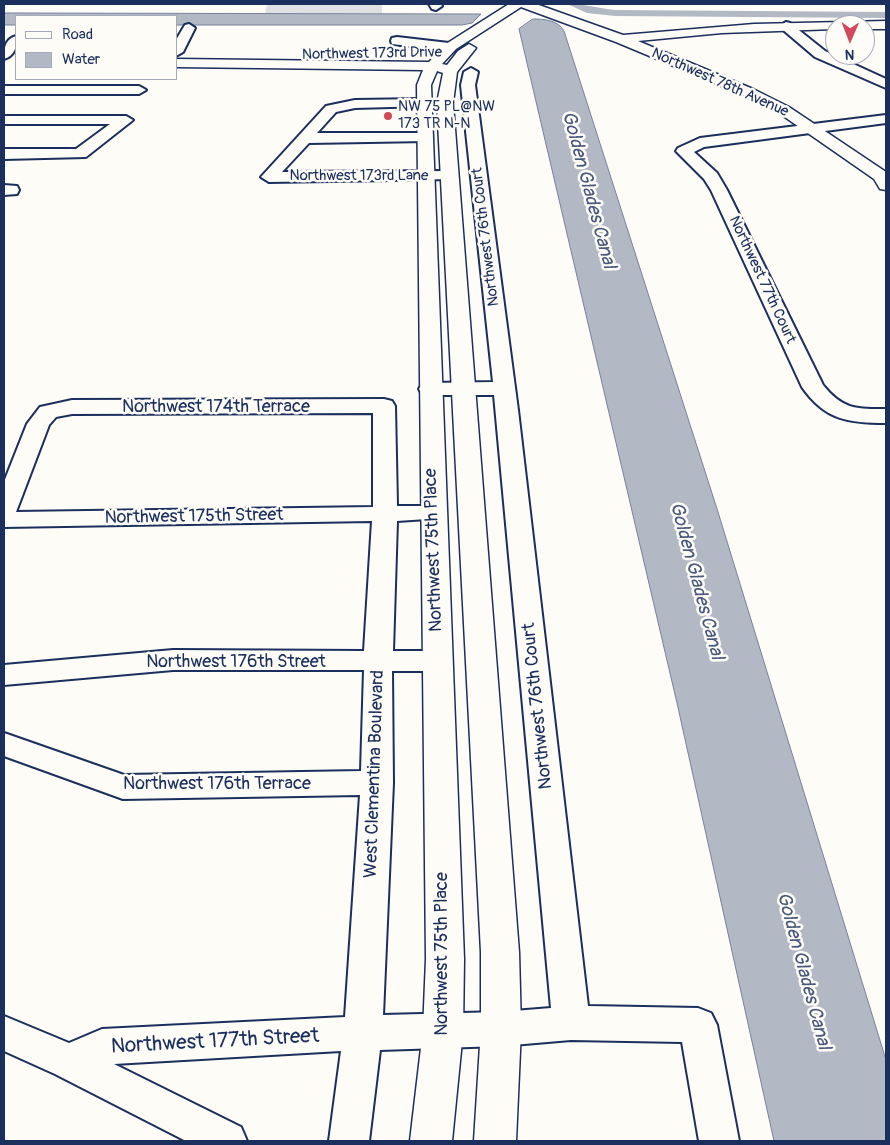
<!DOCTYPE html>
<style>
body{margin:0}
#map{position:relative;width:890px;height:1145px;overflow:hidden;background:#fdfcf7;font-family:Pangolin,sans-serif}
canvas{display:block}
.frame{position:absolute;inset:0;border:5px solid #1b2f5e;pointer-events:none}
.legend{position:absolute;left:15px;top:15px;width:162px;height:65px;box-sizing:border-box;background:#fdfcf7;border:1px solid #a3aaba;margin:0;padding:6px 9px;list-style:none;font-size:15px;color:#1b2f5e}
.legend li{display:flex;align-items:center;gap:10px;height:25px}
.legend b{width:25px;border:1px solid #a3aaba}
.north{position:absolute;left:825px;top:15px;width:50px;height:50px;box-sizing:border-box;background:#fdfcf7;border:1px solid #a3aaba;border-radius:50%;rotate:181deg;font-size:14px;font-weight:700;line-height:20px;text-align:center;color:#1b2f5e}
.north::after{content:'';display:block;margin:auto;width:18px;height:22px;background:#d1495b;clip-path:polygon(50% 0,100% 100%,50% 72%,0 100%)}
</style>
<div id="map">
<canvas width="890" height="1145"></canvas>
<div class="frame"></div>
<ul class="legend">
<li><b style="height:6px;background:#fdfcf7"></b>Road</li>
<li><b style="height:14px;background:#b3b8c5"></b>Water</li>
</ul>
<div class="north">N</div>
</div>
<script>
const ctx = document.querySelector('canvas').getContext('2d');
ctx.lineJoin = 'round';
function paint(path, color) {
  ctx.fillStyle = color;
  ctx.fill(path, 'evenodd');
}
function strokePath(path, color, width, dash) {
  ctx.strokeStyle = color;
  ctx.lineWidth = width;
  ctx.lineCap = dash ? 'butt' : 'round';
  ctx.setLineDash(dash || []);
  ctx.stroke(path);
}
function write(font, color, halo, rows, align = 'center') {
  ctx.font = font + ' Pangolin,sans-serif';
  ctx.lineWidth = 5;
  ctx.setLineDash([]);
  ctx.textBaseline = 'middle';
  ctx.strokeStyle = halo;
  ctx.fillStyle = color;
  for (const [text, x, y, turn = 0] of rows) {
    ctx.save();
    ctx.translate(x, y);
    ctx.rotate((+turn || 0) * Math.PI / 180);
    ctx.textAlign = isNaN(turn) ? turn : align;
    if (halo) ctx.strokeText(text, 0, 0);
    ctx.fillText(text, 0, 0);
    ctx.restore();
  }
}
paint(new Path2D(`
 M267,4h115v9h-117z`), '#e0e1e3');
const water = new Path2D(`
 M4,13l477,1 -9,9 -10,2h-286v-9h-160v9h-12z
 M533,19c11,0 25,1 31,12l154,481 168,548v81h-112l-97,-438 -158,-674z`);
paint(water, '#b3b8c5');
strokePath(water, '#76819c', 1);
paint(new Path2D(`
 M567,4c16,0 31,4 48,6l271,2v6l-271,-2 -28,-3z`), '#b3b8c5');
const minor = new Path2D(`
 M429,4h12l1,2 -6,4 -4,-1z
 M786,22l4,1 35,28 61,28v9l-71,-31 -33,-28 -2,-3z
 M189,24l6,4 -12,24 -7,4v-16l9,-15z
 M16,36c1,10 -1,20 -12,23 0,-10 1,-20 12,-23z
 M397,37l52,6 6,4 -6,4 -57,-7 -1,-3 1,-3z
 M471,68l7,4 -3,13 43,325 70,596 110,2 13,5 6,12 22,116h-40l-17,-99 -111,-2 -70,6 -121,4 -11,91h-40l12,-90 -227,13 127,63 6,14h-61l-131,-67 -51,-23v-35l65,27 33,-14 243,-12 15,-222 -237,4 -119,-43v-23l120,42 237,-4 3,-101h-191l-169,15v-20l169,-15 191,1 8,-130 -368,6v-45l23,-58 13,-17 32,-7 312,-1 8,2 3,5 2,100h36l9,2 3,5 -3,5 -45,3 -4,130h44l10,3 4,7 -4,7 -10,3h-45l1,112 -10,232 118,-3 50,-4 -57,-613h-64l-8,-1 -3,-5 3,-5 8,-1 63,-1 -32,-297 3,-13zM373,413v94l-357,5 33,-87 7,-8 16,-3z
 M4,86h135l7,4 -7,4h-135z
 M423,99l7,4 -2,3 -73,2 -19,4 -19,21h106l8,5 -3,3 -119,2 -27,29 167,-1 6,2 2,3 -2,3 -186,3 -8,-5 65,-71 29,-6z
 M886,115v8l-182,24 -10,5 23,21 10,17 96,195c20,25 34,24 63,24v14c-38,0 -61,-3 -84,-36l-91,-197 -7,-11 -28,-28 2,-3 22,-10z
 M4,116h122l7,4 -47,37 -82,2v-10h72l34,-25h-106z
 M4,185l13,1 2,4 -2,4 -13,1z`);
const tertiary = new Path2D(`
 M509,4h27l87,31 131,-11 132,-3v8h-21v-4h-30v4l-113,4 -84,8 115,48 36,18 97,65v18l-6,-1 -6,-10 -95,-66 -36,-18 -127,-53 -95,-35 -65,42 -14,15 5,1 11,-14 11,-7 7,4 -19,24 -4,31 66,849 2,77 -5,112h-42l7,-112v-77l-44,-849 6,-30 -6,-2 -6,14 33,874 -1,72 -11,110h-42l13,-110 3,-72 -9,-874 6,-15 -247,-3v-8l253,3 17,-18z`);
strokePath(minor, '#1b2f5e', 4);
strokePath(tertiary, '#1b2f5e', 3);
paint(minor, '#fdfcf7');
paint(tertiary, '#fdfcf7');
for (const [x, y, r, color] of [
 [388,116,5,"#d1495b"]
]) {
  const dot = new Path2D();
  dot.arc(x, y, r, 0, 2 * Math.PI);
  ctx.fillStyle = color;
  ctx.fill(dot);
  strokePath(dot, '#fdfcf7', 2);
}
write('15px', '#1b2f5e', '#fdfcf7', [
 ["Northwest 173rd Drive",372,54,-1],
 ["Northwest 78th Avenue",720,83,24],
 ["Northwest 173rd Lane",359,176],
 ["Northwest 76th Court",486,237,-97],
 ["Northwest 77th Court",762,280,65]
]);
write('15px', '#1b2f5e', '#fdfcf7', [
 ["NW 75 PL@NW",398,107],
 ["173 TR N-N",398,124]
], 'left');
write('18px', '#1b2f5e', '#fdfcf7', [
 ["Northwest 174th Terrace",216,407],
 ["Northwest 175th Street",194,517,-1],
 ["Northwest 75th Place",434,550,-92],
 ["Northwest 176th Street",236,662],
 ["Northwest 76th Court",538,706,-96],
 ["West Clementina Boulevard",375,774,-88],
 ["Northwest 176th Terrace",217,784],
 ["Northwest 75th Place",442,954,-90]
]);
write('italic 19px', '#49587d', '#fdfcf7', [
 ["Golden Glades Canal",588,190,75],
 ["Golden Glades Canal",696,581,75],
 ["Golden Glades Canal",803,971,75]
]);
write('21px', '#1b2f5e', '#fdfcf7', [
 ["Northwest 177th Street",215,1042,-3]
]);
</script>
